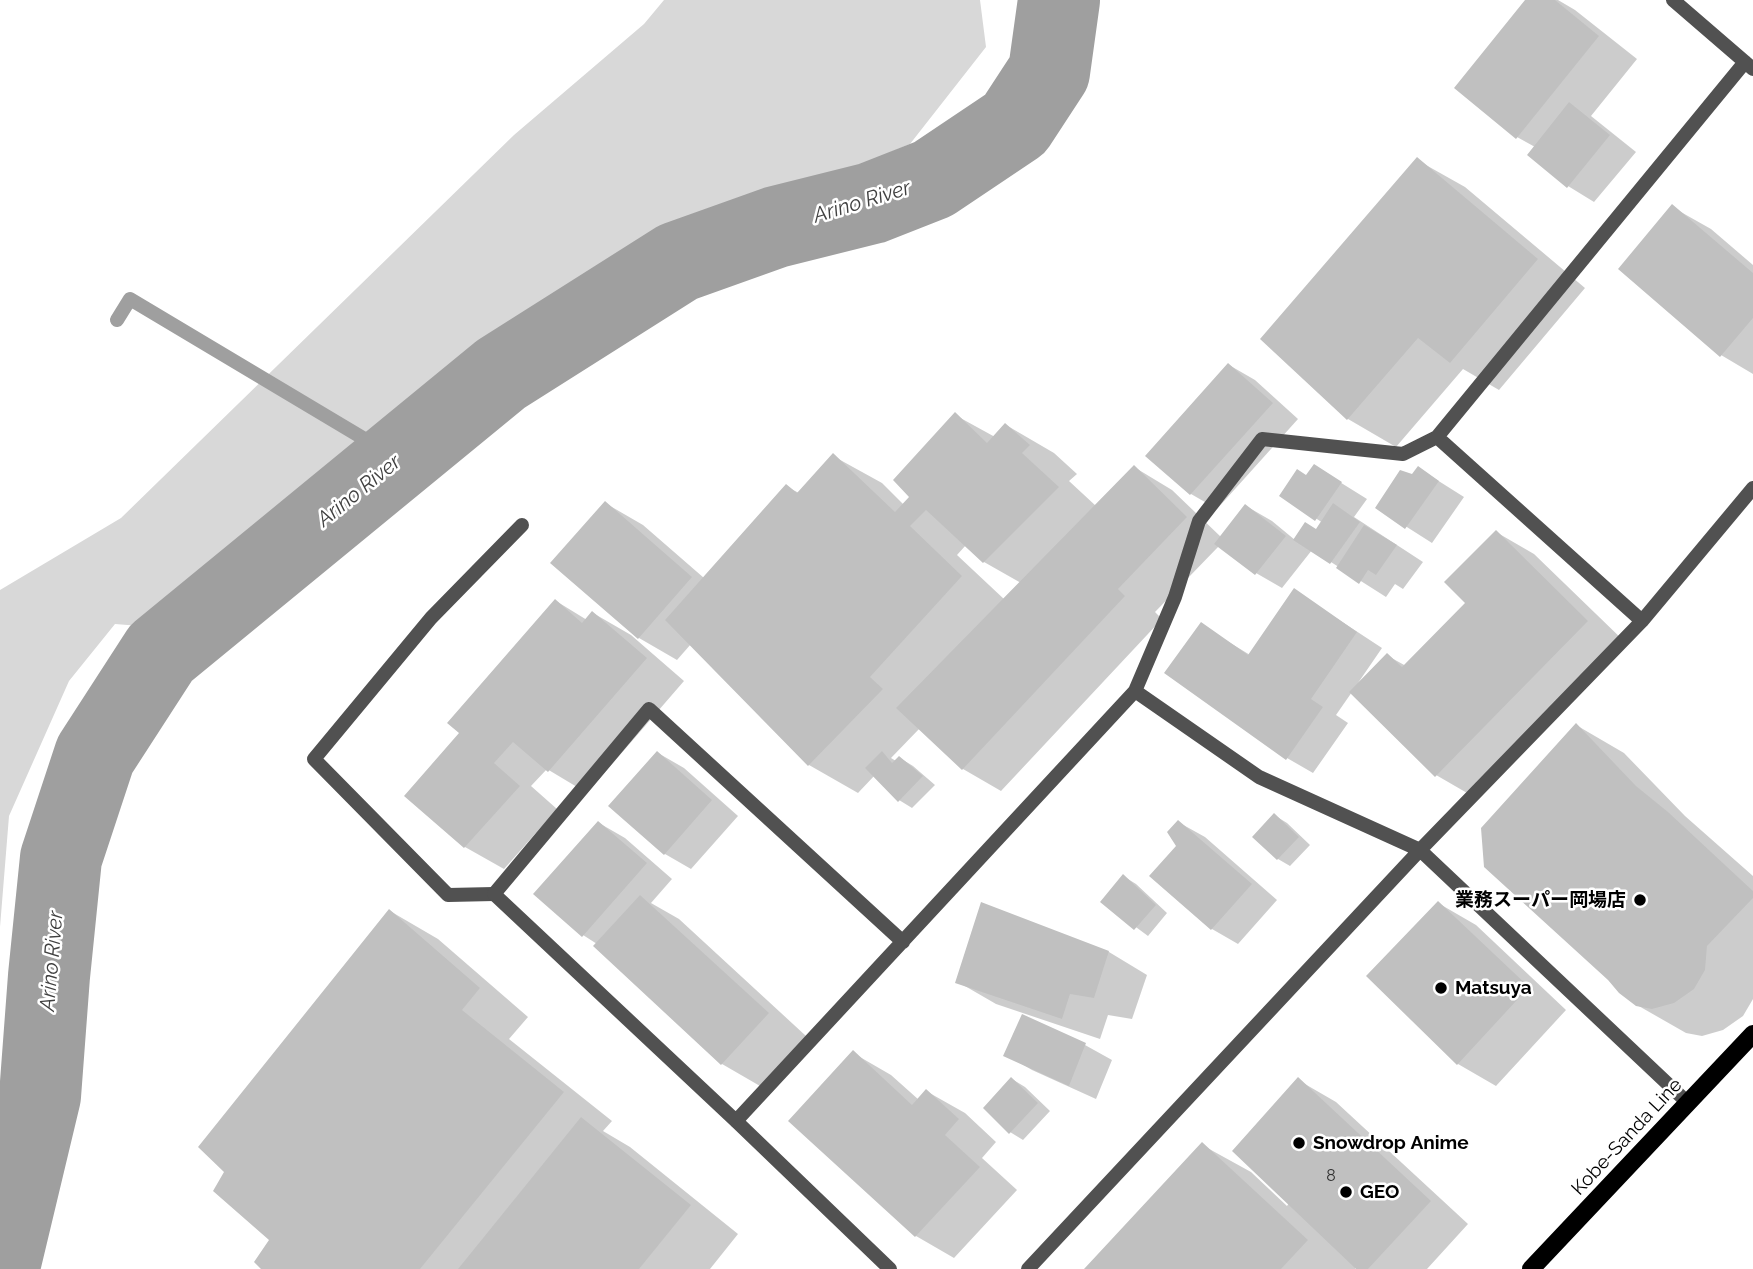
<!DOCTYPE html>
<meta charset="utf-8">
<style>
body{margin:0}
canvas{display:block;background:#fff}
</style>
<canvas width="1753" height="1269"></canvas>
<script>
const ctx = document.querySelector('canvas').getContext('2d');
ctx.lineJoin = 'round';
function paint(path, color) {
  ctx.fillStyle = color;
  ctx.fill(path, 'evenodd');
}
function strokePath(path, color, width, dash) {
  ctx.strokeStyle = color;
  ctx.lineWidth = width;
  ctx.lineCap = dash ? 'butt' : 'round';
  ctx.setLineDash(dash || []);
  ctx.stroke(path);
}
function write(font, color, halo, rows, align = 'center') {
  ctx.font = font + ' Raleway,"Noto Sans JP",sans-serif';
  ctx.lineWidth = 5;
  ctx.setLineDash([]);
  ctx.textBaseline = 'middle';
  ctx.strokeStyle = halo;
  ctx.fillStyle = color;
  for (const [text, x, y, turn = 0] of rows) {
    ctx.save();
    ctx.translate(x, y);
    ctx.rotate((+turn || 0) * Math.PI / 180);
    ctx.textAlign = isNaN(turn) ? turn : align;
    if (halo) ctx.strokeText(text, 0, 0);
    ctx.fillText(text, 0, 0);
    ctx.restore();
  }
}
paint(new Path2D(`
 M664,0h316l6,47 -76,97 -159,67 -281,143 -317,273 -38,-3 -46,57 -60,135 -9,111v-337l121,-72 393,-383 130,-111z`), '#d8d8d8');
paint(new Path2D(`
 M1527,0h31l17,10 62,49 -46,57 45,36 -42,50 -26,-16 -33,-39 -18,-10z
 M1417,160l48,27 120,101 -86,102 -36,-21 -67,78 -48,-28 -85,-80z
 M1672,207l39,22 42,36v109l-32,-19z
 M1229,365l26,15 43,39 -81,90 -26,-15 -44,-38z
 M955,415l40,22 11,-12 48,28 23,21 -8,7 27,25 38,-39 38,23 49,47 25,-31 26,15 23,19 22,-9 6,-8 -41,-27 25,-19 7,-11 53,33 -13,18 69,45 -20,27 -8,-5 -9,13 -74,-47 -30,38 -26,-15 -37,-27 -64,66 7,7 -161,172 -38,-22 -43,-41 -29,30 5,3 4,-3 13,8 22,19 -23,23 -13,-8 -24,-25 -17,18 -49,-28 -118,-121 -14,16 -38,-22 -34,-135 38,22 61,53 83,-91 12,6 34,-37 49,27 22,22 8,-8zM966,545l18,17 37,21 -16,17 -48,-45z
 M1418,468l46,29 -32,46 -55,-35 36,-32z
 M1496,532l38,22 92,89 -152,154 -38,-22 -84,-83 -16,23 12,8 -35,50 -26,-15 -86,-133 49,30 45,-64 87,57 -24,35 30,-27 18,10 62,-63z
 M556,601l31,19 6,-7 38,22 53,46 -97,112 -40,-24 -16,17 26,23 -53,60 -39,-22 -58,-51 55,-63z
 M1576,725l48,28 61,63 68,60v123l-10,17 -20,14 -21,6 -16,-3 -49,-28z
 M658,753l26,15 54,48 -47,53 -26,-15z
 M1274,815l13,8 23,22 -20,21 -12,-7z
 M1178,822l27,15 72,63 -39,44 -26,-15 -34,-83z
 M599,823l26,15 47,41 -21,24 28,16 127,117 -46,50 -38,-22 -125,-120 -14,-9z
 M1123,876l13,8 31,29 -19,23 -46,-34z
 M1438,903l38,22 90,85 -70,76 -38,-22z
 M982,904l127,48 38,23 -15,44 -24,-4 -8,24 -104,-35 -38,-22z
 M390,911l48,28 90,78 -19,22 103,82 -9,10 27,16 108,87 -28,35h-446l7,-29z
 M1023,1017l62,28 27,15 -16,39 -64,-29 -26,-15z
 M853,1053l38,22 28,25 7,-9 39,22 31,29 -14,16 35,32 -63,68 -38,-22 -125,-115z
 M1012,1079l13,8 25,24 -27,29 -13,-8z
 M1298,1080l38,22 132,122 -41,45h-69l-2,-2 -1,2h-268l115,-124 49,27 36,34 2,-3z`), '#0003');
strokePath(new Path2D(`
 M117,320l13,-21 268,160`), '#9f9f9f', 14);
strokePath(new Path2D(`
 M0,1263l40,-167 9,-120 12,-118 34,-103 66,-102 340,-279 177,-112 98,-35 96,-24 61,-24 82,-55 34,-52 10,-72`), '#9f9f9f', 82);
paint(new Path2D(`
 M1525,0h30l44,36 -83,103 -62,-51z
 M1569,102l41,33 -43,53 -40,-33z
 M1417,157l121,102 -88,104 -32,-25 -71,82 -87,-81z
 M1672,204l81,69v45l-33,39 -102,-88z
 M1228,363l45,40 -83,92 -45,-39z
 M955,412l32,31 18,-20 25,22 -8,8 37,34 -76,76 -57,-53 -16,16 52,50 -92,101 13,12 -75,77 -143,-146 121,-136 11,9 36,-40 62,59 14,-15 -16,-17z
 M1314,464l28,18 -27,39 -36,-25 18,-27 9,6z
 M1134,465l53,52 -69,72 7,7 -163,174 -66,-62z
 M1418,466l21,15 -34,48 -30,-21 25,-38 12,4z
 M605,501l87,76 -54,62 -88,-76z
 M1333,503l27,19 -30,42 -37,-24 12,-18 11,7z
 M1245,504l41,32 -31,39 -41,-31z
 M1364,525l33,20 -21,30 -8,-5 -9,14 -23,-16z
 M1496,530l92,91 -153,156 -86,-85 38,-39 15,14 63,-64 -21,-21z
 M1294,588l63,44 -46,67 12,8 -37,53 -122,-87 37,-51 47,33z
 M555,599l27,24 10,-12 55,47 -99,114 -35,-30 -19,21 26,23 -56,62 -60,-52 55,-63 -12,-10z
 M1576,723l60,63 32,26 85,79v7l-46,48 -2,24 -11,19 -20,14 -22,6 -16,-3 -17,-13 -11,-13 -124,-113 -3,-39z
 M657,751l55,49 -48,55 -56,-49z
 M882,751l10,12 7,-7 24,20 -25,26 -33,-34z
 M1274,813l25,24 -22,23 -25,-23z
 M1178,820l74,64 -41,46 -62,-54 27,-30 -9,-14z
 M598,821l49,42 -65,74 -49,-43z
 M1123,874l33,31 -22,25 -34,-28z
 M640,895l129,118 -48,52 -128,-119z
 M1438,901l91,86 -72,78 -91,-89z
 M981,902l128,49 -15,47 -24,-4 -8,25 -107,-36z
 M389,909l91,79 -18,22 102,82 -144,177h-159l-7,-7 15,-22 -56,-49 11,-19 -26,-25z
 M1022,1014l64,29 -17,43 -66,-30z
 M853,1050l59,55 14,-16 33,30 -14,16 35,32 -65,70 -127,-116z
 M1011,1077l27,26 -29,31 -26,-26z
 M1298,1077l133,124 -63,68h-12l-124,-118z
 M581,1117l110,88 -52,64h-181z
 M1202,1142l106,98 -27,29h-197z`), '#c0c0c0');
strokePath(new Path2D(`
 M494,894l-46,1 -134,-136 117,-141 91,-93`), '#515151', 14);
strokePath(new Path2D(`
 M1673,0l80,69
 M1642,621l-205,-184 308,-375
 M1135,691l124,86 161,73 268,253
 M736,1121l399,-430 40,-94 24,-76 63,-82 141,15 34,-17
 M890,1269l-154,-148 -242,-227 155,-185 254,233
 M1028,1269l392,-419 222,-229 111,-133`), '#515151', 14);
strokePath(new Path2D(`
 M1531,1269l222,-235`), '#000', 18);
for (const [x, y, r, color] of [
 [1640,900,7,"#000"],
 [1441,988,7,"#000"],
 [1299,1143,7,"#000"],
 [1346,1192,7,"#000"]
]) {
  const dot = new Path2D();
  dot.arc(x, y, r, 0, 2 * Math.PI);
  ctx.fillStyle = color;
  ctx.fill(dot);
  strokePath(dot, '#fff', 2.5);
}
write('16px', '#303030', null, [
 ["8",1331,1176]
]);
write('bold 19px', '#000', '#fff', [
 ["業務スーパー岡場店",1626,900,"right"],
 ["Matsuya",1455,988],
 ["Snowdrop Anime",1313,1143],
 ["GEO",1360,1192]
], 'left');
write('19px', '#000', '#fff', [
 ["Kobe-Sanda Line",1627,1137,-47]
]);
write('italic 21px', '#404040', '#fff', [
 ["Arino River",862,202,-17],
 ["Arino River",359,491,-39],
 ["Arino River",52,961,-85]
]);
</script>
